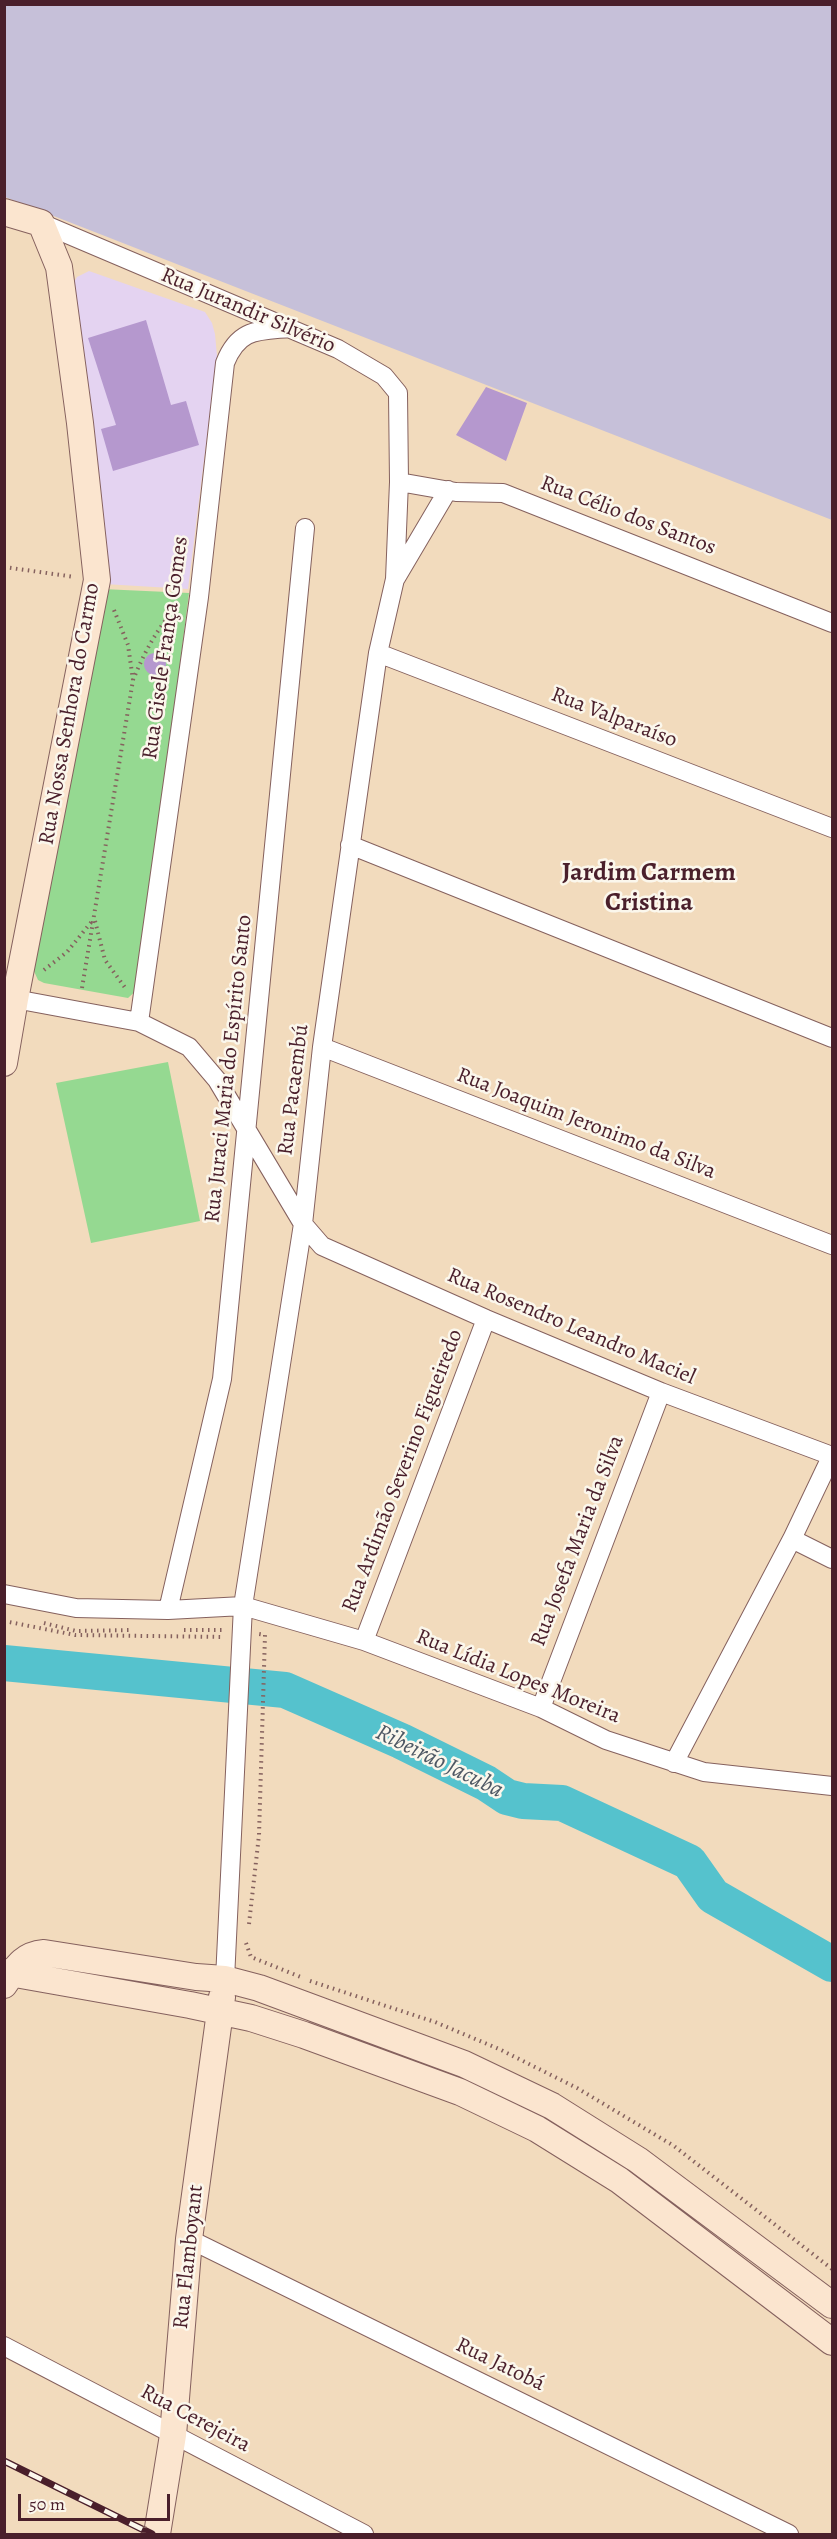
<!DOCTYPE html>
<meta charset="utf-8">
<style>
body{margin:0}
#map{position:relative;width:837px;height:2539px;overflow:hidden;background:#f2dbbd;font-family:Alegreya,serif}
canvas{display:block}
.frame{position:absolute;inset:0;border:6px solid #4a1f2b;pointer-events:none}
.scale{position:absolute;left:18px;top:2494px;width:152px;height:27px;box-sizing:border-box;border:3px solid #4a1f2b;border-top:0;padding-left:8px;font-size:18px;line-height:21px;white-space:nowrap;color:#4a1f2b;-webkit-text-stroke:4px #fbf7ec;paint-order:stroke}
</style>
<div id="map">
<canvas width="837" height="2539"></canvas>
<div class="frame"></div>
<div class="scale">50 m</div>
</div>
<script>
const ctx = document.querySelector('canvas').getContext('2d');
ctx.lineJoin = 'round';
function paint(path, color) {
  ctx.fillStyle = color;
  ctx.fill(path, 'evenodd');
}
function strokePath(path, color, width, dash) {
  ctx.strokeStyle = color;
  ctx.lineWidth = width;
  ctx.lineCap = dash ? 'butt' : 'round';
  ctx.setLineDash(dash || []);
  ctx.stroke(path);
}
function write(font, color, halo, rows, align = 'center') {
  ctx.font = font + ' Alegreya,serif';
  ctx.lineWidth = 5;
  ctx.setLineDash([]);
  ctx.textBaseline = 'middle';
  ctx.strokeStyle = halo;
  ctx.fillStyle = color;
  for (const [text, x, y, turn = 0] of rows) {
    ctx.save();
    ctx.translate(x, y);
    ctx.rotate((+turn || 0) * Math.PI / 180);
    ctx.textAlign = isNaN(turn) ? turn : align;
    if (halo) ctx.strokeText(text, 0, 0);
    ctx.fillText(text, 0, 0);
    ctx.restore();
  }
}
paint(new Path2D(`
 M89,271l116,41 7,11 3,11 2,22 -29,233 -84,-5 -32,-298 5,-9z`), '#e4d3f1');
paint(new Path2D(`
 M4,5h828v515l-827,-323z`), '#c6c0d9');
paint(new Path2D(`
 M102,589l87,4 -50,395 -11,10 -84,-15 -6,-3 -5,-11z
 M168,1062l32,159 -109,22 -35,-160z`), '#95d991');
strokePath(new Path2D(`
 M4,1663l281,27 116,51 85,42 21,14 16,4 39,2 127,59 24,34 119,68`), '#55c2cd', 36);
paint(new Path2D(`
 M146,320l25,85 15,-4 13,44 -86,26 -12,-42 15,-4 -28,-87z
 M486,387l41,16 -21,58 -50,-26z
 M144 664a11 11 0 1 1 22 0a11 11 0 1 1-22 0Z`), '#b598ce');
const street = new Path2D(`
 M41,223l297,126 46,27 14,17 1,89 -4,97 -17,74 -56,394 -19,177 -60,382 -18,373
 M399,482l57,10 47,1 329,130
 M396,578l52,-88
 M378,653l454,175
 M350,845l482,193
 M15,999l124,23 50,25 28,33 86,144 19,22 164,73 175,73 171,64
 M139,1022l60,-425 26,-234c14,-35 33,-32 65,-35
 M322,1047l510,198
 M792,1539l40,20
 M4,1594l72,14 92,2 75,-4 121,35 177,67 65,32 98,32 128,14
 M168,1610l54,-231 83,-851
 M364,1641l122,-322
 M541,1708l120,-316
 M674,1763l118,-224 40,-84
 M189,2239l600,295
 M4,2346l360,188`);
const secondary = new Path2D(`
 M4,212l37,11 18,44 21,156 17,157 -82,419 -11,64
 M4,1972l186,33 61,13 53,17 156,57 77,37 82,51 213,162
 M4,1985c12,-17 18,-30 40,-32l152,24 29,2 34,9 205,76 88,42 86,54 194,145
 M157,2534l16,-99 16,-196 33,-242`);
strokePath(street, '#85615e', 20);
strokePath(secondary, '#85615e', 28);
strokePath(new Path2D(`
 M4,567l71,10
 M114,610l14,35 5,35
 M95,921l10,39 21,29
 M44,970l23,-18 26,-32
 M82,988l51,-308c11,-27 25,-54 46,-75
 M4,1621l71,14 149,2
 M44,1623l32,8 56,-1
 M184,1630h41
 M249,1924l10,-89 6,-200 -6,-1
 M246,1943l5,14 52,21
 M310,1981l125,41 64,27 78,39 97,58 158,123`), '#85615e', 4, [1.5, 4.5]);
strokePath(street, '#fff', 18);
strokePath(secondary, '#fbe5cf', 26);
const rail = new Path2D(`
 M4,2461l148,73`);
strokePath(rail, '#4a1f2b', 7);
strokePath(rail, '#fbf7ec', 4.5, [14]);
strokePath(new Path2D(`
 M144,2534l1,-8`), '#85615e', 4, [1.5, 4.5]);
write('22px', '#4a1f2b', '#fbf7ec', [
 ["Rua Jurandir Silvério",248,311,23],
 ["Rua Célio dos Santos",628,516,21],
 ["Rua Gisele França Gomes",166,648,-82],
 ["Rua Nossa Senhora do Carmo",70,714,-80],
 ["Rua Valparaíso",614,718,21],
 ["Rua Juraci Maria do Espírito Santo",229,1069,-84],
 ["Rua Pacaembú",294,1090,-83],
 ["Rua Joaquim Jeronimo da Silva",586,1124,21],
 ["Rua Rosendro Leandro Maciel",571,1327,23],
 ["Rua Ardimão Severino Figueiredo",403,1471,-69],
 ["Rua Josefa Maria da Silva",578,1541,-69],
 ["Rua Lídia Lopes Moreira",518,1677,22],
 ["Rua Flamboyant",189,2257,-84],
 ["Rua Jatobá",500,2365,26],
 ["Rua Cerejeira",195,2419,28]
]);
write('italic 24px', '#4e5864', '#fbf7ec', [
 ["Ribeirão Jacuba",439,1762,26]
]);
write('bold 26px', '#4a1f2b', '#fbf7ec', [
 ["Jardim Carmem",649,874],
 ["Cristina",649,904]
]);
</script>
